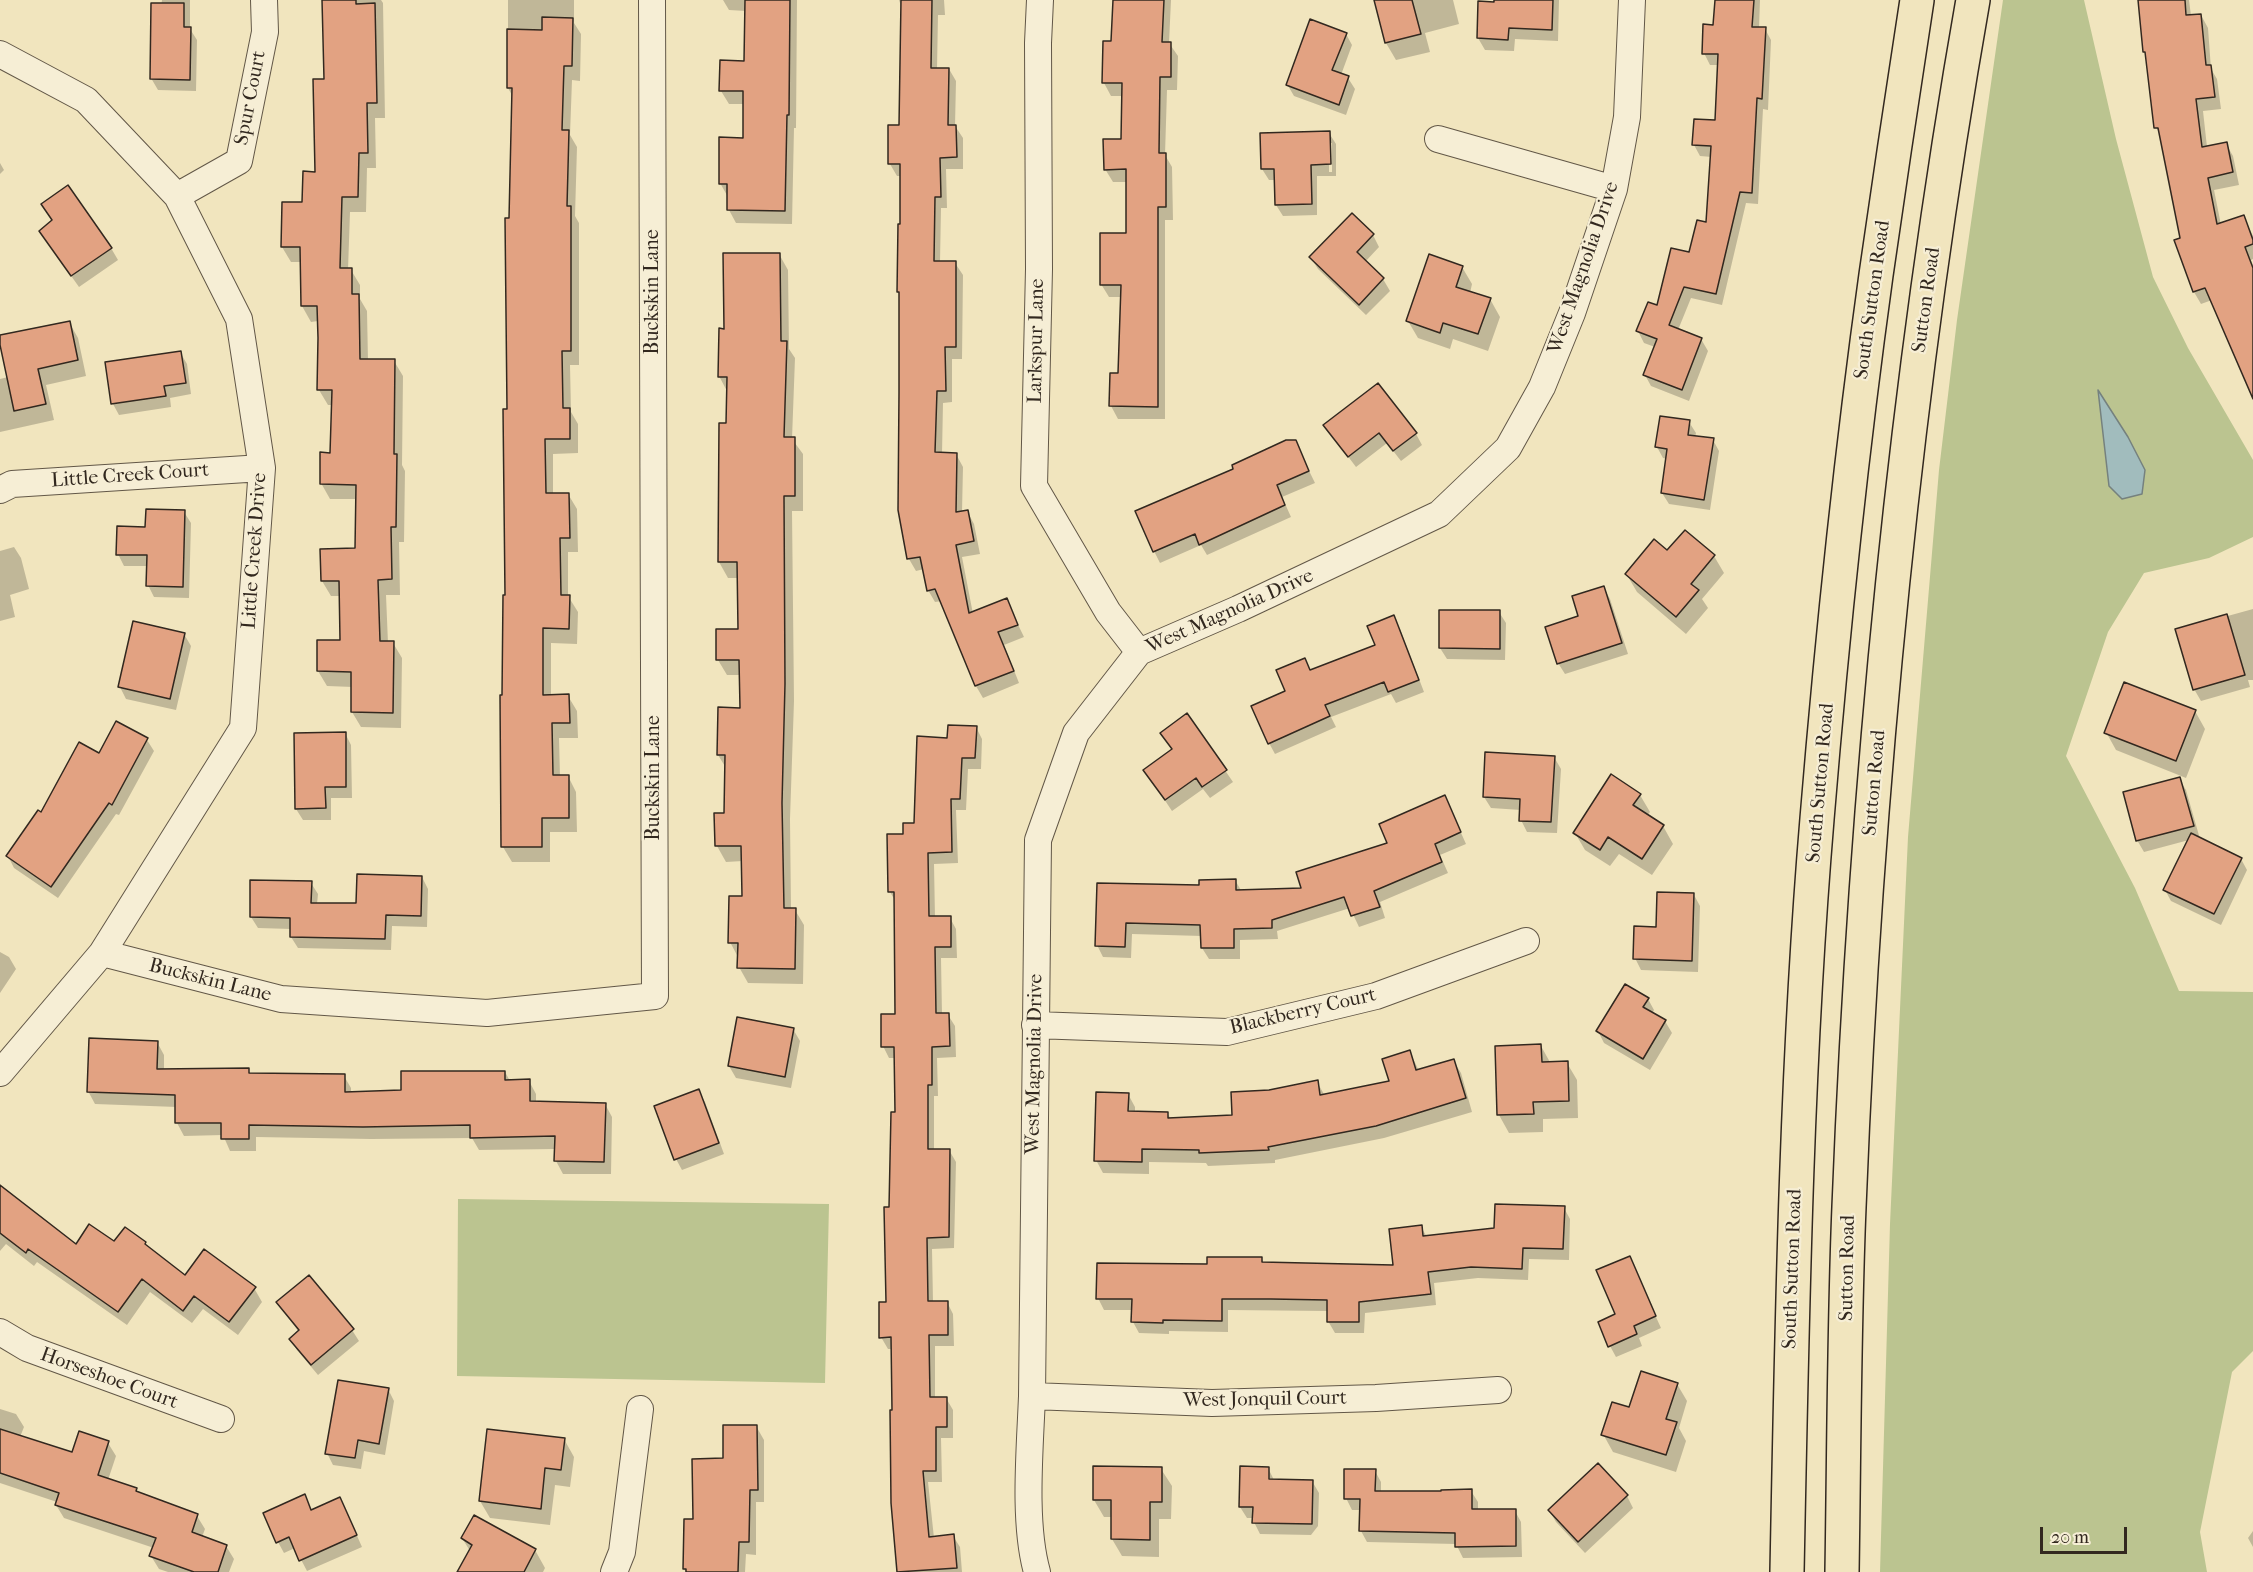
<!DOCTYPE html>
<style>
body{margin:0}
#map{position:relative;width:2253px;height:1572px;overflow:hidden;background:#f1e5be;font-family:"IM FELL French Canon",serif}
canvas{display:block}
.scale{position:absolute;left:2040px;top:1527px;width:87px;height:27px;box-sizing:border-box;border:3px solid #32281f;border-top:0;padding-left:8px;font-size:18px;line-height:21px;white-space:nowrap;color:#32281f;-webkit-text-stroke:4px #f6eed5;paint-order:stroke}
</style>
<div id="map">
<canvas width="2253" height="1572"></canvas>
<div class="scale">20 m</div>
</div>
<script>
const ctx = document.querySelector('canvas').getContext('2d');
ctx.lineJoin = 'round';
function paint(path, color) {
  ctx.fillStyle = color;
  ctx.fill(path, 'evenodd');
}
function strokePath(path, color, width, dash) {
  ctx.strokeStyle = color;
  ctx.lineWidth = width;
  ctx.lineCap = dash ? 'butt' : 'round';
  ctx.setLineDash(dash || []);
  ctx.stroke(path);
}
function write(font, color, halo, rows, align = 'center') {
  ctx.font = font + ' "IM FELL French Canon",serif';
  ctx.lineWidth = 4.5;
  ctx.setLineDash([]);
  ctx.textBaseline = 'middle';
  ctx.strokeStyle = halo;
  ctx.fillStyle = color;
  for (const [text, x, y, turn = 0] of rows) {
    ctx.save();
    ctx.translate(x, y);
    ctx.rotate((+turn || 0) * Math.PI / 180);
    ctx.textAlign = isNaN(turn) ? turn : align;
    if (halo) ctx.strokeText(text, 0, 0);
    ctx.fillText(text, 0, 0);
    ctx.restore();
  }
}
paint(new Path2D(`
 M2003,0h81l32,139 37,138 35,71 65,112v77l-44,21 -65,15 -36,59 -42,124 69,132 44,103 74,1v359l-21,21 -32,160 7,40h-327l10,-348 18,-387 31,-367 18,-150z
 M458,1199l371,5 -4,179 -368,-7z`), '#bbc490');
const water = new Path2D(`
 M2098,390l30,47 17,33 -3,24 -20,5 -13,-13z`);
paint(water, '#a1bcbd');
strokePath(water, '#75817e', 1.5);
paint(new Path2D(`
 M162,0h28v29l7,11 -1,51 -38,-1 -7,-12z
 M323,0h58l2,3 2,115h-10l1,50h-9l-1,44h-16l-2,58h3l9,15v14l7,12 1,50h26l9,15 -1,89 3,6 -1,71h-5l1,53h-14l2,48h5l9,15 -1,70 -40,-1 -9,-15 1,-25 -26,-1 -9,-15 24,-29 -1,-46h-10l-9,-15 34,-31 2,-51h-28l-9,-16 11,-29 1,-49h-5l-9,-15 -1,-69 -7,1 -9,-16v-44h-11l-9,-15 34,-74 9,-92z
 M508,0h66v23l7,11 -1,47 -8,-1 -2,55 7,12 -2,69 4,7v142h-9l1,47 7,12v29l-25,1v41l15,-1 9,15 1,43h-10v44l10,16 -1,32 -26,-1v53h17l9,15 1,27h-19l1,39 8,-1 8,16 1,40h-27v30h-38l-9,-15 -2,-150h3l3,-101 6,-499 -5,-9z
 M723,0h74l-1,128h-2l-2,96 -56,-1 -7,-13 -1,-13 -8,-14 24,-44 1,-35h-16l-8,-13 24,-29 1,-51 -17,-1z
 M899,0h45l1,15h-7l-1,54h12l7,12 -1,45 8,12v31h-17l1,39h-6l-1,54 15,1 8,12 -1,84h-10v43l-9,1 -1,51h14l7,13 -1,45 5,-1 7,13 6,30 -18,3 11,57 33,-14 18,37 -20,8 15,38 -36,15 -7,-12 -34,-85 -7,1 -7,-12 -4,-21 -8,2 -7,-12 -10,-49 1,-215 -2,-3 4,-67 -1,-49h-4l-7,-12 10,-37 2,-118z
 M1115,0h56l-2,43 9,13 -1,34h-10l-2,65 7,12 1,53h-8v199h-47l-7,-13 8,-31 3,-78h-13l-8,-13 27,-49 -1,-53h-14l-8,-13 17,-29 1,-44h-12l-7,-13 8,-41z
 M1375,0h78l6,24 -34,9 5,19 -34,8 -10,-17z
 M1495,0h64l-1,41 -43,-2 -1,12 -29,-1 -7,-12z
 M1716,0h44l-1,28 6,1 6,11 -3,70 -5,-1 -5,95 -12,-1 -24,102 -31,-7 -13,32 23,9 7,12 -19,50 -38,-15 -6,-11 10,-28 -11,-4 -6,-12 20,-23 50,-84 4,-67 -12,-1 -6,-11 22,-24 3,-56h-9l-6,-12 11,-27z
 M2140,0h49l2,16 10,-1 7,13 3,41 6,10 4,30 -18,2 4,36 19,-3 7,12 6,29 -25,5 7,35 22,-9 10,20v23l-2,1 2,5v129l-41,-94 -11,4 -7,-12 -18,-51 6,-2 -21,-103 -5,-9 -9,-71 -3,-4z
 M1346,34l6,11 -11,30 7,3 7,11 -9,26 -52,-19 -7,-12z
 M1329,133l7,11v32h-19v39l-34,1 -7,-11v-25h-7l-7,-11zM1329,143h3v29h-3z
 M0,163l4,7 -4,4z
 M1373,235l6,12 -14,15 18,17 7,12 -24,24 -48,-46 -7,-11z
 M47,242l64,6 7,12 -39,27z
 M779,254l9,16 1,79 6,9 -3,81 11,15v57h-11l2,190 -4,118 1,91h4l9,15 -1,59 -55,-1 -9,-16v-8l-9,-17 14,-45 -1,-36 -17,1 -9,-16 -1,-31h9l1,-47 -8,-13 24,-46 -1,-34h-14l-9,-15 21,-29v-53h-11l-9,-16 9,-169 -9,-17 7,-46z
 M1462,267l10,17 -2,9 20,6 10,18 -12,34 -35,-12 -3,10 -32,-11 -10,-17z
 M69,322l9,16 8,38 -40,9 8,35 -54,12v-53l8,-2 -8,-40z
 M180,352l7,12 4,30 -21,4 1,9 -52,8 -6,-11z
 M1689,422l7,11 -1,4 18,3 6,11 -9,59 -41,-6 -7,-11 5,-34 -4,-1 -6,-11z
 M1325,426l91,8 6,11 -21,16 -14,-18 -31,24z
 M1295,442l20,41 -33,14 9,20 -84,38 -6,-10 -41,18 -6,-12z
 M184,512l7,11 -2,75 -35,-1 -6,-12v-19h-24l-6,-12 29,-26z
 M14,547l7,11 8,31 -19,6 5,22 -15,4v-70z
 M1667,552l47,4 10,17 -22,26 6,9 -22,26 -49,-42 -10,-17z
 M1604,588l6,11 18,55 -63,20 -7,-11 22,-46z
 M2253,609v71h-5l2,7 -49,14 -7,-12 -17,-59z
 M1499,612l7,11 -1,37 -58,-1 -7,-11z
 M1393,617l7,12 24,63 -28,11 -5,-9 -60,23 5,10 -61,27 -6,-11 18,-51 24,-21 66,-25z
 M184,634l7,12 -15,64 -50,-11 -6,-12z
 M2195,711l10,18 -19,49 -70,-28 -10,-18z
 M1187,715l46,67 -23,16 -7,-9 -31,22 -20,-30 21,-31 -11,-17z
 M976,727l6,12 -1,30h-13l-2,41h-10l2,53 -24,1 1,54h15l6,11 1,29h-16l1,57h6l7,11 1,31 -19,1 1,38h-4v54h15l7,12 -2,86 -22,1 1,53h14l6,12 1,32h-19v52h11l7,12v28h-12l1,44h-14l6,56 19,-2 7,11 2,25h-63l-7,-69 1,-154h-5l-7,-12 6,-34 9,-189 -1,-56h-6l-6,-12 14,-30 -1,-114 -6,-10 14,-57 11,-11 33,-84z
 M345,733l6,12 1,53h-21v22h-28l-7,-11z
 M147,740l7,11 -35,64 -3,-1 -58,84 -44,-30 -6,-12 34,-41 57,-60z
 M1554,757l7,12 -4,64 -30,-1 -6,-12v-10l-30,-2 -7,-11z
 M2179,779l7,11 14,49 41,20 6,11 -26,55 -50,-24 -6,-11 24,-50 -45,12 -7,-12z
 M1640,795l10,17 -3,4 16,10 10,18 -21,31 -33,-21 -9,12 -25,-16 -10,-17z
 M1445,797l21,47 -26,11 8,18 -68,29 5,16 -26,9 -9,-19 -73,23 1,8 -38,1v19h-31l-7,-11v-12l-70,-2 -1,24 -28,-1 -6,-12 1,-61 103,3 34,-7 7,12 61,-2 86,-46z
 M422,877l6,12 -1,38 -35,-1 -1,24 -93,-2 -7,-11v-8l-33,-1 -7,-11 60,-34 7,11 -1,10h41z
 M1694,895l6,11 -2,66 -57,-2 -6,-12 23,-30z
 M0,952l9,5 7,12 -16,24z
 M1648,999l6,11 -2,4 13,7 7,12 -22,37 -46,-27 -6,-12z
 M793,1029l7,12 -9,47 -55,-10 -7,-12z
 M157,1042l7,13v15l84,-1 3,6 93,1 7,12v5l52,-1 102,-20 5,9h19l7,13v9l69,1 7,13 -1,57h-48l-7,-13v-12l-77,1 -7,-12 -101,1 -115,-2v14h-26l-7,-16 -39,1 -7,-13v-16l-82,-3 -7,-13z
 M1541,1046l10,18 16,-1 10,17 1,38 -35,1v13l-34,1 -10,-18 -3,-68z
 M1410,1052l9,19 34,-11 8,13 11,39 -88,26 -109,22v3l-67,3 -2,-3 -57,-1v12l-46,-1 -7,-13 32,-66 7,13v6h32l4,6 63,-3 35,-24 48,-10 8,14 66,-14z
 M698,1091l7,11 19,52 -42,16 -6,-11z
 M0,1187l76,59 69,-3 4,6 37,28 68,11 8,14 -24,33 -35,-26 -11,14 -42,-31 -23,33 -90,-63 -3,4 -28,-22 -6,7z
 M1564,1208l6,11 -1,41 -40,-1 -1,21 -50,-2 -44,5 2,22 -71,8 -1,20h-29l-7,-12v-10l-100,-1v22l-59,-1v3l-30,-1 -6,-11v-12h-29l-6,-12 110,-32 54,-7 2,5 131,3 26,-40 6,10 69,-8z
 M1629,1258l32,70 -22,10 3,8 -26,11 -6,-11z
 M277,1303l75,27 7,11 -41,34 -21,-25 -6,-11 8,-7z
 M1677,1384l10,17 -8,27 7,13 -10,31 -63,-20 -10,-18z
 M388,1389l6,12 -9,54 -21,-4 -3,18 -28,-4 -6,-12z
 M0,1409l16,5 8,13 -4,10 53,17 35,-11 8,13 -8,24 28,9 3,5 58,22 8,13 -3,8 24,9 8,13 -5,13h-61l-9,-3 -8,-13 3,-8 -90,-30 -8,-13 1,-3 -57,-19z
 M756,1426l8,14v62h-8v53l-10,-1 -1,18h-59l-2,-3 10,-48 31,-61z
 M564,1439l10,18 -4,30 -15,-2 -5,40 -60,-7 -10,-17z
 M1598,1465l29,31 6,12 -48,45 -29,-31 -7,-12z
 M1268,1468l6,12 38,1 7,12 -1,33 -7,9 -51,-1 -6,-12v-4h-7l-7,-11z
 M1161,1469l11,17 -1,33h-12v38l-37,-1 -10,-17 1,-22h-9l-10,-17z
 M1375,1471l6,11v10l90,-1 7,11v9h37l6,11 1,35 -59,1 -7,-14 -89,-2 -6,-11v-21h-9l-6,-12z
 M304,1496l8,15h34l16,36 -55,24 -12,-23 -11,5 -6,-11z
 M2253,1531v16l-5,-9z
 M462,1538l73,12 10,18 -2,4h-85l12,-21z`), '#0003');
const building = new Path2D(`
 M322,0h34v4l19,-1 2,100h-10l1,50h-9l-1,44h-16l-2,71h12v26h7l1,65h35l-1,95h3l-1,73h-5l1,52 -14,1 2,61h14l-1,72 -42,-1v-40l-34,-1v-31h23l-1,-59h-18l-1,-32 35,-1 1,-63 -36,-1v-32l10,1 2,-63h-15l1,-52 -1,-32h-16l-1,-59h-19l1,-45h20l1,-31 12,1 -2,-93h11z
 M745,0h45l-1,115h-2l-2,96 -58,-1v-26h-8v-47l24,1v-47h-24l1,-31 24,1z
 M901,0h31l-1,68h18l-1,57h8l1,32 -17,1 1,39h-6l-1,64h22v86h-11l1,44h-9l-2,61 22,1 -1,59 12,-2 6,31 -18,4 13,68 38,-15 11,27 -20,7 16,39 -39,15 -40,-97 -8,2 -7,-34 -13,2 -9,-49 1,-117v-101h-2l1,-68h2v-60h-12v-39h11z
 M1113,0h51l-2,42h9v35h-11l-1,76h7v54h-8v200l-49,-1 1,-33h8l3,-88h-21v-52h26v-64l-22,1 -1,-31h18l1,-56h-20l1,-42h8z
 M1374,0h38l9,34 -36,9z
 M1494,0h59l-1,30 -43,-2 -1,12 -31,-2 1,-37 16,1z
 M1715,0h39l-2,27h14l-4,72 -5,-1 -5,95 -12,-1 -24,102 -32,-7 -15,38 33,13 -20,52 -39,-15 14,-36 -21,-8 12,-29 9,3 14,-57 18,4 8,-32 9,2 5,-76 -19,-1 2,-26 21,1 3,-66h-16l1,-30 10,1z
 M2138,0h47l1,15 15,-1 5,51h5l4,32 -19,2 6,48 25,-5 6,30 -25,6 9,46 27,-9 9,25v4l-8,3 8,21v131l-48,-111 -12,4 -19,-52 6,-2 -22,-110h-4l-9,-76h-2z
 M151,3h33v24h7l-1,53 -40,-1z
 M542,17l31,1 -1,48h-8l-2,64h7l-2,76h4v145h-9l1,57h7v31h-25l1,54h23l1,45h-10l1,57h9l-1,34 -26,-1v67l26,-1 1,29h-18l1,52h16v43h-27v29h-41l-1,-152h2l1,-100h2l-2,-186h4l-2,-191h4l3,-130h-5v-59l35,1z
 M1310,19l37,14 -15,37 17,6 -10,29 -53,-20z
 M1330,131l1,33 -20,1 1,39 -37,1 -1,-36h-13l-1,-36z
 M68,185l44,63 -41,28 -32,-45 13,-11 -11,-16z
 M1352,213l22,21 -17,18 27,26 -25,27 -50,-48z
 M723,253h57l1,88h6l-3,96h11v59h-11l1,188 -3,119 2,105h12l-1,61 -58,-1 1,-25h-10l1,-47h13l-1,-50h-26l-1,-33h10l1,-58h-8l1,-48 22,1 -1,-48h-23v-31h22l-1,-67h-19l1,-139h7l1,-46h-9l1,-49 5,1z
 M1429,254l34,12 -7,21 35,11 -13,36 -35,-11 -3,10 -34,-12z
 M70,321l8,39 -40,9 8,35 -32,7 -14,-66v-10z
 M181,351l5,32 -22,3 2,10 -55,8 -6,-42z
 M1378,383l39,50 -24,18 -14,-18 -31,24 -25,-32z
 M1660,416l30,4 -2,15 26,3 -10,62 -43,-7 6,-44 -12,-2z
 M1286,440h10l13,31 -32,14 8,20 -86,40 -4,-11 -42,18 -18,-41 98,-42 -1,-4z
 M146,509l39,1 -2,77 -37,-1 1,-31h-31l1,-29 28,1z
 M1685,530l30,25 -24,29 8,6 -23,27 -51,-43 29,-35 13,11z
 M1604,586l18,57 -65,21 -12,-37 33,-11 -6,-20z
 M1439,610h61v39l-61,-1z
 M2227,614l18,61 -52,15 -18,-61z
 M1394,615l25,65 -31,12 -4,-10 -59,23 5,11 -62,28 -17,-38 34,-15 -9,-21 29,-12 5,12 65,-25 -8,-19z
 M133,621l52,12 -15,66 -52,-12z
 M2124,682l72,28 -20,51 -72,-28z
 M1187,713l40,57 -25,17 -6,-9 -31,22 -22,-30 29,-21 -12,-16z
 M116,721l32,17 -36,67 -3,-2 -58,84 -45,-31 32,-46 3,2 38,-70 20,11z
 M948,725l29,1 -2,32h-13l-2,41h-9l1,53 -24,1 1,63h22v31h-16l1,66h13l1,33 -18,1v38h-4v64h22l-1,88 -22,1 1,63h20v34h-19l1,62h17v30h-11v44h-13l6,66 25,-3 3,34 -60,4 -6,-69 -1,-93h2l-1,-73 -12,1v-36h7l-2,-95h5l2,-95h4l-1,-65h-13v-33h14l-1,-122h-6l-1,-58h16v-11h11l3,-87 30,2z
 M346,732v55h-21l1,21 -31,1 -1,-76z
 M1485,752l70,4 -4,66 -32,-1 1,-22 -37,-2z
 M1611,774l30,20 -8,11 31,20 -22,34 -34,-22 -8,13 -27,-17z
 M2180,777l14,49 -58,15 -13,-49z
 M1445,795l16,37 -26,12 7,18 -68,29 6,16 -29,9 -7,-19 -72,23v8l-38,1v19h-33l-1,-23 -74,-2 -1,24 -30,-1 2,-63 102,2v-5l37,-1v11l65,-2 -5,-16 91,-29 -8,-19z
 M2191,833l51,25 -28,56 -51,-24z
 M357,874l65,2 -1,40 -35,-1 -1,24 -95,-2v-19l-40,-1v-37l62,1 -1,22h45z
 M1657,892l37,1 -2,68 -59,-2 1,-33 22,1z
 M1625,984l24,14 -6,9 23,13 -23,39 -47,-28z
 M737,1017l57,11 -9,49 -57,-11z
 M89,1038l69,3 -1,28 92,-1v5l96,1v18l56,-2v-19h104v9l25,-1v22l76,2 -2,59 -50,-1 1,-25 -85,2v-13l-107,2 -114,-2v14h-28v-16h-46v-28l-88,-3z
 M1541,1044l1,18 26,-1 1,40 -36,1 1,12 -37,1 -2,-69z
 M1410,1050l6,20 38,-11 12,39 -90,28 -108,21 1,3 -70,3v-3l-57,-1v13l-48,-1 2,-69 33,1 -1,18 40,1v6l64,-3 -1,-23 38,-2 49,-10 2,15 69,-14 -7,-22z
 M699,1089l20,54 -45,17 -20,-54z
 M0,1185l76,59 13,-20 25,17 11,-14 21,15 -1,2 40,31 19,-26 52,38 -27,35 -35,-26 -11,15 -41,-32 -24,33 -90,-63 -2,4 -26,-20z
 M1495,1204l70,2 -2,43 -40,-1 -1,21 -51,-2 -43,5 3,22 -72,8v20h-32v-22l-56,-1h-49v22l-59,-1v3l-32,-1 1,-23h-36l1,-36 110,1v-7h55v5l131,3 -4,-36 33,-4 1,11 71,-8z
 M1630,1256l26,60 -22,10 3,8 -29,13 -10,-25 17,-8 -19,-44z
 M309,1275l45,54 -43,36 -22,-26 10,-9 -23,-28z
 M1641,1371l37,12 -12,36 11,3 -11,33 -65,-20 11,-33 17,5z
 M338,1380l51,8 -10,56 -21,-4 -3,18 -30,-4z
 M723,1425h34l1,65h-8l-1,52h-10l-1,30h-52v-3h-3l1,-50h9l-1,-60 31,-1z
 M0,1429l72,23 7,-21 30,10 -11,34 39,13 -1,3 62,23 -6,18 35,13 -9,27h-24l-45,-16 7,-18 -101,-33 4,-12 -59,-20z
 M487,1429l78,9 -4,32 -16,-2 -4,41 -62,-8z
 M1598,1463l30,32 -50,47 -30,-32z
 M1093,1466l69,1v35h-12v38l-39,-1v-39h-18z
 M1240,1466l29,1v12l44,1 -1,44 -60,-1 1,-16h-14z
 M1344,1469h32l-1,22h66v-1l31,-1v20h44v37l-61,1v-14l-96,-2 1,-32h-16z
 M305,1494l6,16 29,-13 17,38 -58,26 -10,-24 -13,6 -13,-30z
 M474,1515l62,34 -12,23h-67l15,-27 -11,-7z`);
paint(building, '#e2a282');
strokePath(building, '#32281f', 1.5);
const street = new Path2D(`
 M1040,0l-2,43 1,226 -5,217 74,126 31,40
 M0,54l86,46 91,96 62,123 23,149 -19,260 -141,225 -102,120
 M1438,139l176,50
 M177,196l62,-35 26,-129 -1,-32
 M0,490l12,-6 250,-16
 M102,953l179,46 206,14 168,-17 -3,-996
 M1035,1025l192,7 149,-36 150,-55
 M0,1332l27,16 194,71
 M1032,1396l180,7 164,-5 122,-8
 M614,1572l8,-20 18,-143
 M1037,1572c-14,-50 -7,-123 -5,-176l6,-556 38,-107 63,-81 99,-43 201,-95 69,-66 34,-61 30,-74 42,-124 13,-72 5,-117`);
const primary = new Path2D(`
 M1787,1572c5,-251 9,-503 30,-753 15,-182 34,-364 59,-544 13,-92 27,-183 41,-275
 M1842,1572c2,-122 2,-244 7,-365 16,-404 54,-809 124,-1207`);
strokePath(street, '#625747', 28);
strokePath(primary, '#32281f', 36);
strokePath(street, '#f6eed5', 26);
strokePath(primary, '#f1e5be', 33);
write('20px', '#32281f', '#f6eed5', [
 ["Spur Court",251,98,-79],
 ["West Magnolia Drive",1584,268,-71],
 ["Buckskin Lane",653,292,-90],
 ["South Sutton Road",1873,300,-82],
 ["Sutton Road",1927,300,-82],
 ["Larkspur Lane",1037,341,-89],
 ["Little Creek Court",130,476,-4],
 ["Little Creek Drive",255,551,-86],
 ["West Magnolia Drive",1230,612,-24],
 ["Buckskin Lane",654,778,-90],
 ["South Sutton Road",1821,783,-85],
 ["Sutton Road",1875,783,-85],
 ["Buckskin Lane",210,981,14],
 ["Blackberry Court",1303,1012,-13],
 ["West Magnolia Drive",1035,1064,-89],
 ["Sutton Road",1848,1268,-89],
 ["South Sutton Road",1793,1269,-88],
 ["Horseshoe Court",109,1379,20],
 ["West Jonquil Court",1265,1400,-1]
]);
</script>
